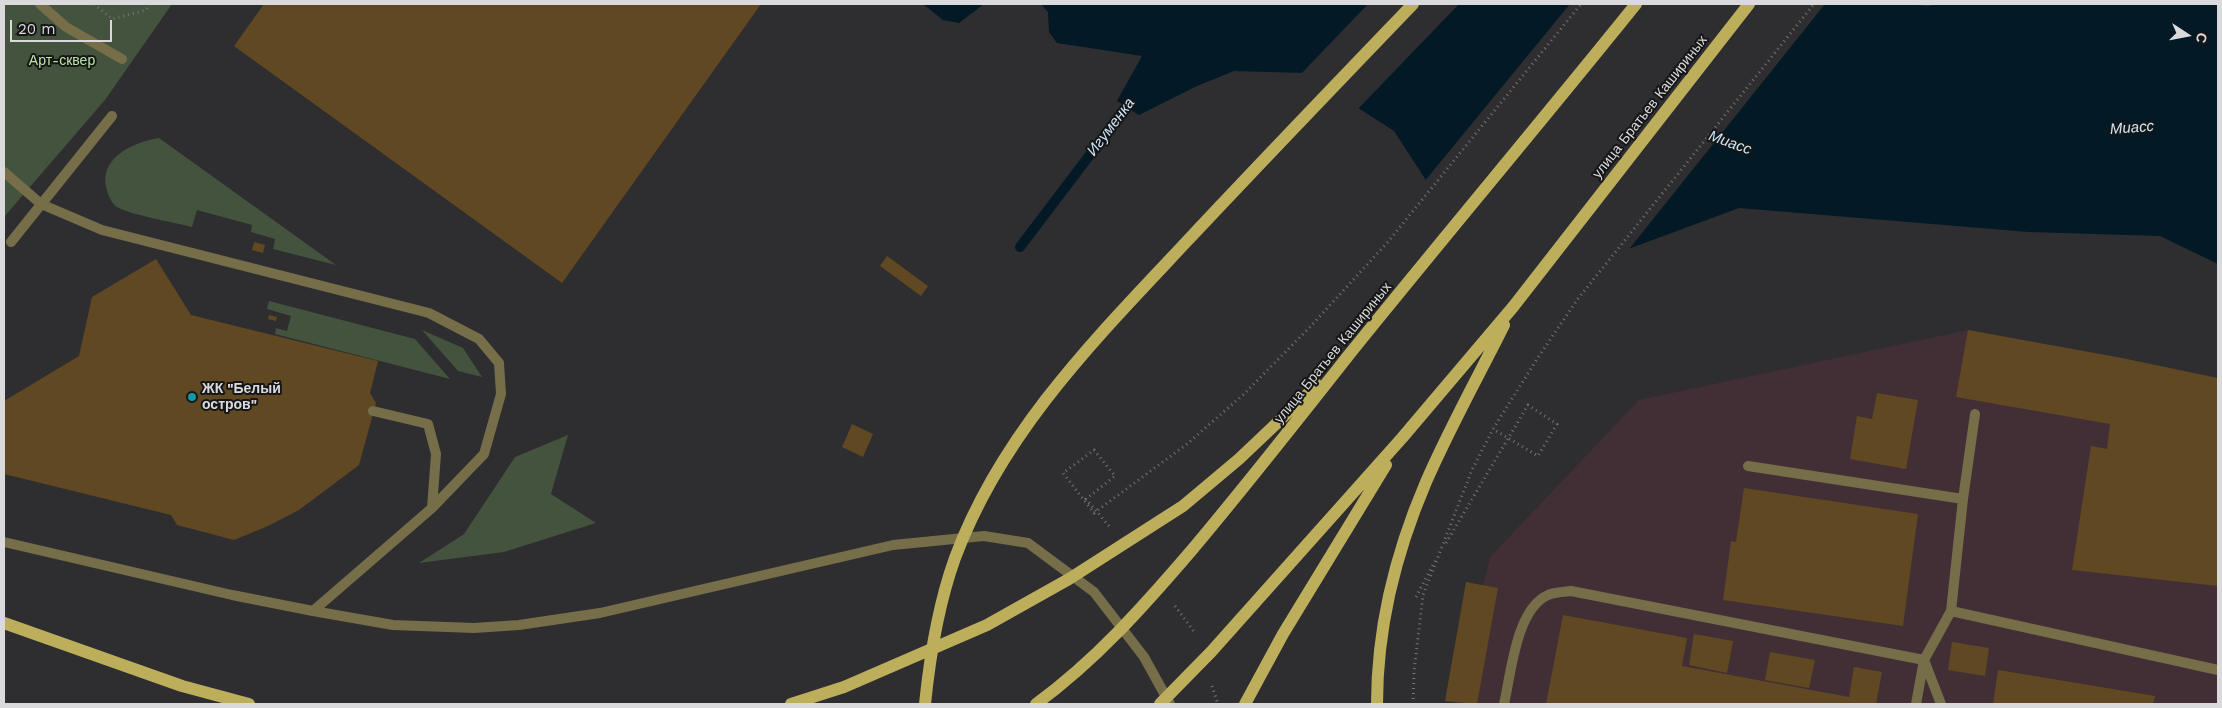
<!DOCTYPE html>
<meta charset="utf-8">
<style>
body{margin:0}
#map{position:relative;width:2222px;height:708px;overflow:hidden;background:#2e2d30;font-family:"Work Sans",sans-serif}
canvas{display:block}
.frame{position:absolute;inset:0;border:5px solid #dad9dc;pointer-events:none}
.north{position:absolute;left:2162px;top:10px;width:50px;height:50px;-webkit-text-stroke:4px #161617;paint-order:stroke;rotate:101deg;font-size:14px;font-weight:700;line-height:20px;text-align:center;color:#dad9dc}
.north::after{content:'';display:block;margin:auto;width:18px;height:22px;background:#dad9dc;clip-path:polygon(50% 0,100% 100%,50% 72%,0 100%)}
.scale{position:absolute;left:10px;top:20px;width:102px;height:22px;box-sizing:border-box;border:2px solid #dad9dc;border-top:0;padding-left:6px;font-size:15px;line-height:18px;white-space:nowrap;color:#dad9dc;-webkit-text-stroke:4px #161617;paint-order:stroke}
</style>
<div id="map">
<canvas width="2222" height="708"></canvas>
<div class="frame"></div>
<div class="north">С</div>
<div class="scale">20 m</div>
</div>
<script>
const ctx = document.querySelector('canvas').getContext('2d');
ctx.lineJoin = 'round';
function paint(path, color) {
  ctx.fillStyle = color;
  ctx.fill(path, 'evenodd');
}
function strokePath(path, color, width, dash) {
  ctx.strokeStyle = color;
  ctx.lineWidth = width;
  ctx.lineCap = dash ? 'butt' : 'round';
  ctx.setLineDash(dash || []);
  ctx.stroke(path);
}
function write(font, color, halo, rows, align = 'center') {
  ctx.font = font + ' "Work Sans",sans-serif';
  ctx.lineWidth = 4;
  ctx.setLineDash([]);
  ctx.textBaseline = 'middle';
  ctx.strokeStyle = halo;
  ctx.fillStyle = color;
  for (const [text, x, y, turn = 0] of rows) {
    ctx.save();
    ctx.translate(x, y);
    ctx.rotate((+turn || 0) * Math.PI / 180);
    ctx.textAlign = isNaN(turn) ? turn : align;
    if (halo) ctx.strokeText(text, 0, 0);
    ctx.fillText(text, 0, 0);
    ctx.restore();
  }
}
paint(new Path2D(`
 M1968,330l250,49v325h-763l35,-147 149,-157z`), '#422f35');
paint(new Path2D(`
 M4,4h168l-67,96 -101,117z
 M159,138l177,127 -63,-16 2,-10 -24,-7 1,-7 -55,-15 -5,17c-15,-4 -65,-13 -75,-20 -6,-4 -9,-12 -11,-20 -6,-31 29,-45 53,-49z
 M269,301l146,38 35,40 -175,-45 1,-6 11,3 4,-15 -24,-7z
 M422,330l41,18 19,29 -24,-6z
 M568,435l-17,59 45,29 -92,29 -85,11 45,-29 51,-77z`), '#44533d');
paint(new Path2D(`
 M923,4h61l-25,19 -16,-3z
 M1041,4h866l21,2 10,-2h280v260l-58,-28 -131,-4 -290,-24 -135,50 -169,-64 -41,-63 -90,-58 -70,-2 -37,15 -58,29 -22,-14 25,-45 -85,-13 -8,-11 -1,-20z`), '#031925');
paint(new Path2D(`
 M1368,4h91l-102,106 -54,-34h-4z
 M1570,4h255l-199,249 -22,8 -120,-17 -51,-49 -9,-13z`), '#2e2d30');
strokePath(new Path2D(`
 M1020,247l113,-149`), '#031925', 10);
paint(new Path2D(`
 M264,4h497l-199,279 -328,-237z
 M254,242l11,3 -2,8 -11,-3z
 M887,256l41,30 -7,10 -41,-30z
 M156,259l35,56 187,46 -8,32 6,10 -17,62 -60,45 -31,16 -34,14 -57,-15 -6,-10 -167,-41v-73l75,-45 13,-59z
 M269,315l8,2 -1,4 -8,-2z
 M1968,330l154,28 96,20v208l-146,-16 19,-124 16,3 3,-25 -154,-27z
 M1877,393l41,7 -12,69 -56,-10 7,-43 15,3z
 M852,424l21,10 -10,23 -21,-10z
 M1744,488l174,26 -15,112 -180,-26 8,-59 5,1z
 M1466,582l32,6 -21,116 -32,-3z
 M1563,615l124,23 -5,28 167,31 5,-30 28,5 -6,32h-330z
 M1694,634l39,7 -6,32 -38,-8z
 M1952,642l37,6 -4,28 -37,-6z
 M1770,652l45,8 -6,28 -44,-8z
 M1998,670l157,26 -2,8h-160z`), '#604822');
strokePath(new Path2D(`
 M94,4l18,15 34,-9 4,-6
 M1109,526l-23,-27 29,-23 -21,-26 -31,23 31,40 93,-69 57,-50 66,-67 77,-84 194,-239
 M1446,543l82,-138 29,19 -19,32 -45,-27
 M1416,597l19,-36
 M1175,606l20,27
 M1212,686l6,18
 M1413,704l1,-33 9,-76 49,-125 21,-41 44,-70 40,-59 237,-296`), '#757477', 3, [1, 4]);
strokePath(new Path2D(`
 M40,4l26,23 56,32
 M4,172l37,32 61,26 327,83 50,26 20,24 2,31 -17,60 -52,54 -119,103
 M11,242l101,-126
 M373,411l55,13 8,30 -4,54
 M1748,466l215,33
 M1951,611l12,-112 12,-85
 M1504,704c7,-30 12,-95 44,-109 6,-3 16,-3 23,-4l353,69 17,44
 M1916,704l8,-44 27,-49 267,59`), '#756e48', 10);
strokePath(new Path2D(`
 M4,542l228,53 81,16 80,14 81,3 45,-3 81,-12 293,-68 91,-9 44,7 66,49 50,65 26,47`), '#756e48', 10);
strokePath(new Path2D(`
 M4,623l178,63 67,18
 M791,704l53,-17 143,-62 82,-46 114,-73 56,-47 78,-74
 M925,704c5,-49 13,-99 30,-146 47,-127 143,-222 234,-319 74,-79 149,-157 224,-235
 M1036,704c59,-43 107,-97 155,-153 54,-64 105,-129 157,-195 95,-118 193,-234 288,-352
 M1160,704l51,-52 191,-214 111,-131 236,-303
 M1245,704l38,-70 103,-169
 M1377,704c0,-76 19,-152 49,-222 23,-53 52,-105 78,-157`), '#bdae5c', 12);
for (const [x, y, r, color] of [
 [192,397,5,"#0f9aa8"]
]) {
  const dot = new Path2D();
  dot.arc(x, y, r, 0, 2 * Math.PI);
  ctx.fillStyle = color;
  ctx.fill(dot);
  strokePath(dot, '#161617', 2);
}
write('14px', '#bbe5a6', '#161617', [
 ["Арт-сквер",62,61]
]);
write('14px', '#dad9dc', '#161617', [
 ["улица Братьев Кашириных",1650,107,-52],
 ["улица Братьев Кашириных",1333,353,-51]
]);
write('bold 14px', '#dad9dc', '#161617', [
 ["ЖК \"Белый",202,389],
 ["остров\"",202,405]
], 'left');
write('italic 15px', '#cce7f9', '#161617', [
 ["Игуменка",1111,127,-53],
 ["Миасс",2132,128,-4],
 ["Миасс",1730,143,20]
]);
</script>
